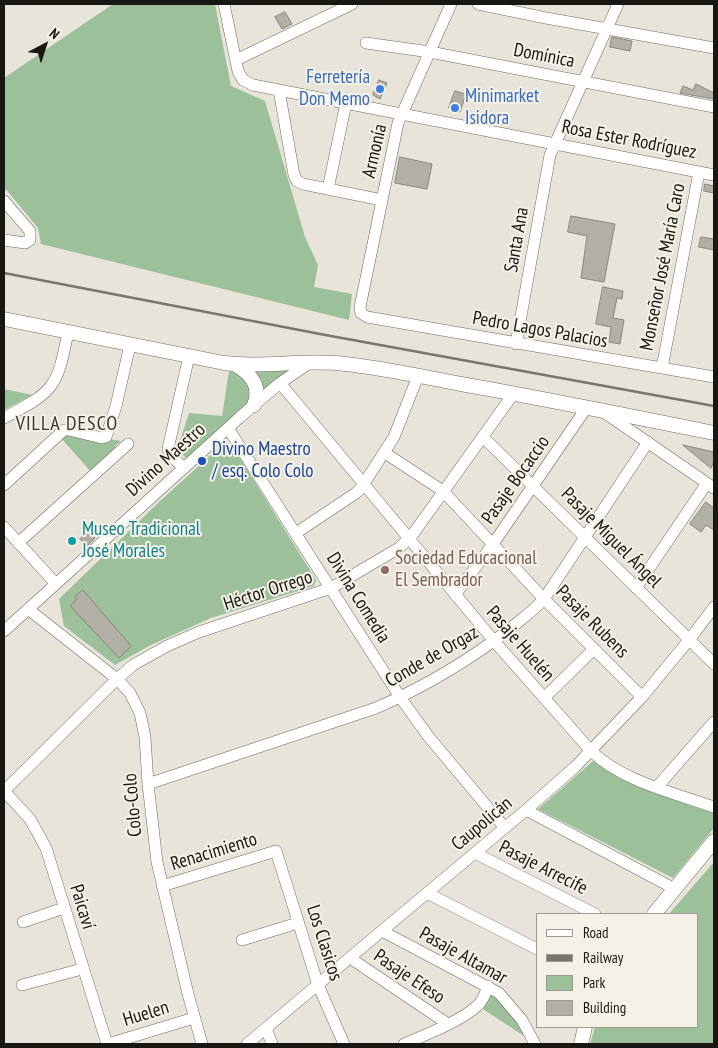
<!DOCTYPE html>
<meta charset="utf-8">
<style>
body{margin:0}
#map{position:relative;width:718px;height:1048px;overflow:hidden;background:#e8e4da;font-family:"PT Sans Narrow",sans-serif}
canvas{display:block}
.frame{position:absolute;inset:0;border:5px solid #181713;pointer-events:none}
.legend{position:absolute;left:536px;top:913px;width:162px;height:115px;box-sizing:border-box;background:#f5f1e7;border:1px solid #9d9a92;margin:0;padding:6px 9px;list-style:none;font-size:15px;color:#181713}
.legend li{display:flex;align-items:center;gap:10px;height:25px}
.legend b{width:25px;border:1px solid #9d9a92}
.north{position:absolute;left:20px;top:20px;width:50px;height:50px;-webkit-text-stroke:4px #f5f1e7;paint-order:stroke;rotate:40deg;font-size:14px;font-weight:700;line-height:20px;text-align:center;color:#181713}
.north::after{content:'';display:block;margin:auto;width:18px;height:22px;background:#181713;clip-path:polygon(50% 0,100% 100%,50% 72%,0 100%)}
</style>
<div id="map">
<canvas width="718" height="1048"></canvas>
<div class="frame"></div>
<ul class="legend">
<li><b style="height:6px;background:#fff"></b>Road</li>
<li><b style="height:6px;background:#78766f"></b>Railway</li>
<li><b style="height:14px;background:#9cc09a"></b>Park</li>
<li><b style="height:14px;background:#b2afa5"></b>Building</li>
</ul>
<div class="north">N</div>
</div>
<script>
const ctx = document.querySelector('canvas').getContext('2d');
ctx.lineJoin = 'round';
function paint(path, color) {
  ctx.fillStyle = color;
  ctx.fill(path, 'evenodd');
}
function strokePath(path, color, width, dash) {
  ctx.strokeStyle = color;
  ctx.lineWidth = width;
  ctx.lineCap = dash ? 'butt' : 'round';
  ctx.setLineDash(dash || []);
  ctx.stroke(path);
}
function write(font, color, halo, rows, align = 'center') {
  ctx.font = font + ' "PT Sans Narrow",sans-serif';
  ctx.lineWidth = 4;
  ctx.setLineDash([]);
  ctx.textBaseline = 'middle';
  ctx.strokeStyle = halo;
  ctx.fillStyle = color;
  for (const [text, x, y, turn = 0] of rows) {
    ctx.save();
    ctx.translate(x, y);
    ctx.rotate((+turn || 0) * Math.PI / 180);
    ctx.textAlign = isNaN(turn) ? turn : align;
    if (halo) ctx.strokeText(text, 0, 0);
    ctx.fillText(text, 0, 0);
    ctx.restore();
  }
}
paint(new Path2D(`
 M113,4h102l16,82 34,15 40,136 13,28 -4,22 38,7 -3,26 -308,-76 -3,-16 -34,-41v-109z
 M294,366l-33,32 -13,-30z
 M229,371l7,1 12,7 6,22 -65,60 -10,-10v-7l10,-31 33,3z
 M4,389l29,6 -29,15z
 M66,432l55,9 -6,5 1,6 -24,21 -31,-35z
 M224,443h4l5,4 83,133 -2,6 -103,32 -60,27 -36,20 -51,-39 -5,-27 100,-97z
 M593,761l43,22 78,30v15l-41,50 -135,-69z
 M714,862v182h-124l5,-17h102v-113h-28z
 M491,993l16,15 20,30 -44,-29z`), '#9cc09a');
const building = new Path2D(`
 M285,12l7,12 -10,5 -7,-12z
 M612,37l20,4 -2,10 -20,-4z
 M379,80l8,3 -7,16 -7,-4z
 M696,84l18,9v6l-34,-6 3,-7 10,4z
 M455,91l11,3 -6,18 -11,-4z
 M400,157l32,7 -5,25 -32,-6z
 M705,184l9,2v7l-10,-2z
 M571,216l44,8 -11,58 -23,-4 6,-42 -19,-4z
 M701,237l13,2v11l-15,-3z
 M603,287l20,4 -1,8 -5,-1 -4,20 11,2 -4,24 -11,-2 2,-15 -15,-3z
 M683,445l31,7v9l-3,7z
 M706,502l8,6v22l-8,-5 -5,7 -11,-8z
 M88,531l7,7 -8,8 -7,-7z
 M83,590l48,56 -12,12 -49,-52 7,-7 -2,-2z`);
paint(building, '#b2afa5');
strokePath(building, '#8a867d', 1);
const minor = new Path2D(`
 M224,4l14,67 5,9 10,5 461,90
 M451,4l-53,119 -38,184 1,6 6,4 347,60
 M478,4l68,14 168,30
 M366,43l64,9 284,55
 M236,60l116,-56
 M279,90l15,85 3,6 6,3 79,16
 M328,189l18,-86
 M4,201l26,30v9l-5,3 -21,-3
 M516,344l34,-189 68,-151
 M662,368l37,-196
 M280,383l214,258 97,110c33,31 81,41 123,56
 M605,413l109,75
 M4,418c50,-27 53,-29 64,-86
 M228,428l172,269 28,39 77,92
 M483,437l231,227
 M385,453l58,38 101,108 98,98
 M184,468l-12,-11 -4,-8 21,-93
 M4,485l60,-55h5l33,8 4,-1 10,-31 14,-61
 M4,527l52,57
 M296,533l60,-40 5,-5 33,-51 24,-61
 M18,543l110,-99
 M636,588l71,-105
 M455,595l38,-51 94,-137
 M28,609l89,70 13,14 10,20 5,24 3,47 9,78 31,132 14,50
 M4,631l235,-213 41,-35 31,-21
 M544,698l50,-49
 M148,784l228,-76c48,-21 94,-48 136,-81 11,-9 22,-17 32,-28l104,-157
 M657,787l57,-65
 M4,791l113,-112 16,-14 34,-19 32,-14 132,-44 68,-40 14,-14 101,-141
 M4,791l26,28 16,29 61,196
 M526,810l149,79
 M475,853l120,61
 M162,886l114,-35 42,134 26,59
 M427,893l110,56
 M23,922l41,-14
 M382,931l117,62 23,27 13,24
 M242,940l56,-17
 M350,958l98,66
 M22,985l60,-16
 M266,1028l6,16
 M108,1044l86,-26
 M247,1044l279,-234 49,-43 67,-70 47,-57 25,-33
 M404,1044c21,-9 57,-23 73,-38 6,-5 8,-12 11,-20`);
const major = new Path2D(`
 M4,319l220,44c40,5 81,-4 121,1 39,4 78,13 116,20 85,15 169,32 253,49
 M234,364c16,9 28,21 20,41
 M654,914l60,-73
 M581,1044l4,-17`);
strokePath(minor, '#6d6a61', 12);
strokePath(major, '#6d6a61', 15);
strokePath(minor, '#fff', 11);
strokePath(major, '#fff', 14);
strokePath(new Path2D(`
 M4,273l316,61 394,72`), '#78766f', 2.5);
for (const [x, y, r, color] of [
 [380,89,5,"#3f7fe0"],
 [455,108,5,"#3f7fe0"],
 [202,461,5,"#1a4fb4"],
 [72,541,5,"#0f9aa8"],
 [385,570,5,"#8d6e63"]
]) {
  const dot = new Path2D();
  dot.arc(x, y, r, 0, 2 * Math.PI);
  ctx.fillStyle = color;
  ctx.fill(dot);
  strokePath(dot, '#f5f1e7', 2);
}
write('19px', '#181713', '#f5f1e7', [
 ["Domínica",544,56,11],
 ["Rosa Ester Rodríguez",629,140,11],
 ["Armonía",375,151,-77],
 ["Santa Ana",517,240,-80],
 ["Monseñor José María Caro",663,267,-79],
 ["Pedro Lagos Palacios",540,330,10],
 ["Divino Maestro",166,460,-42],
 ["Pasaje Bocaccio",516,480,-55],
 ["Pasaje Miguel Ángel",611,538,45],
 ["Héctor Orrego",268,591,-18],
 ["Divina Comedia",358,598,58],
 ["Pasaje Rubens",592,622,45],
 ["Pasaje Huelén",520,644,49],
 ["Conde de Orgaz",432,657,-30],
 ["Colo-Colo",133,805,-95],
 ["Caupolicán",482,824,-40],
 ["Renacimiento",214,852,-17],
 ["Pasaje Arrecife",543,868,27],
 ["Paicaví",82,907,73],
 ["Los Clasicos",324,943,72],
 ["Pasaje Altamar",463,956,29],
 ["Pasaje Efeso",409,977,34],
 ["Huelen",146,1014,-17]
]);
write('19px', '#366cbe', '#f5f1e7', [
 ["Ferretería",370,78],
 ["Don Memo",370,100],
 ["Minimarket",465,97,"left"],
 ["Isidora",465,119,"left"]
], 'right');
write('19px', '#164399', '#f5f1e7', [
 ["Divino Maestro",212,450],
 ["/ esq. Colo Colo",212,472]
], 'left');
write('19px', '#0d838f', '#f5f1e7', [
 ["Museo Tradicional",82,530],
 ["José Morales",82,552]
], 'left');
write('19px', '#785e54', '#f5f1e7', [
 ["Sociedad Educacional",395,559],
 ["El Sembrador",395,581]
], 'left');
ctx.letterSpacing = '1px';
write('20px', '#3a372f', '#f5f1e7', [
 ["VILLA DESCO",67,424]
]);
ctx.letterSpacing = '0px';
</script>
